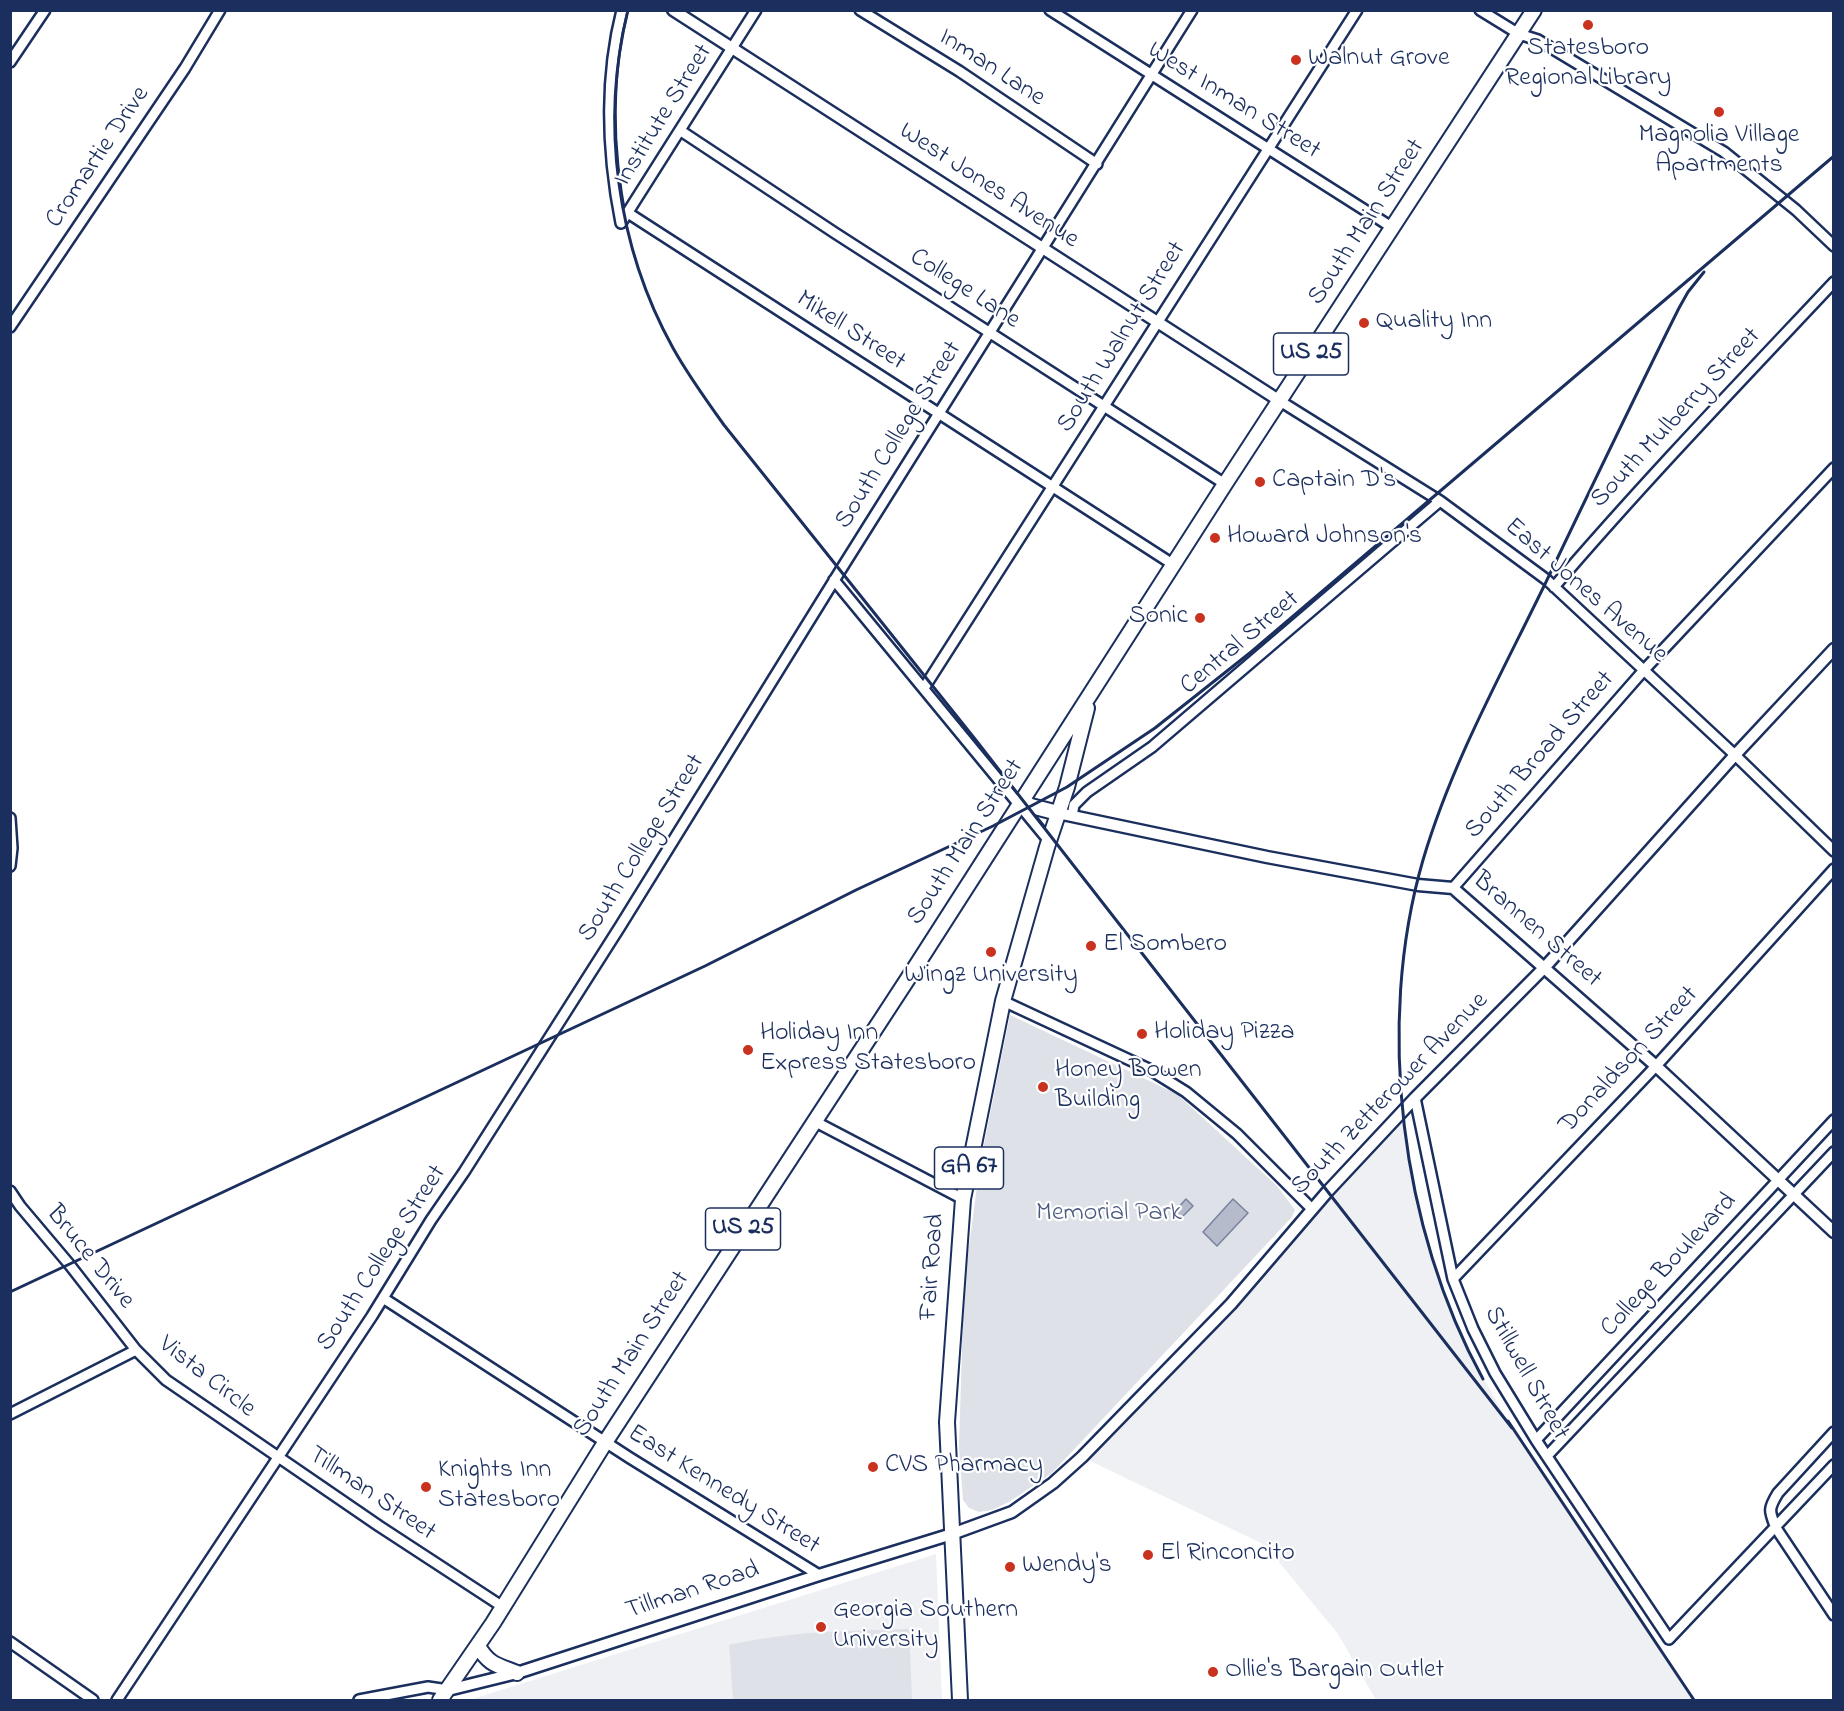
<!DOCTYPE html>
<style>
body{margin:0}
#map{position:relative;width:1844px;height:1711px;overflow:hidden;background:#fff;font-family:"Indie Flower",sans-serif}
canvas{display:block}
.frame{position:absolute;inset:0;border:12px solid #1b2f5e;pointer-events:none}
</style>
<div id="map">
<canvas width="1844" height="1711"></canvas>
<div class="frame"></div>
</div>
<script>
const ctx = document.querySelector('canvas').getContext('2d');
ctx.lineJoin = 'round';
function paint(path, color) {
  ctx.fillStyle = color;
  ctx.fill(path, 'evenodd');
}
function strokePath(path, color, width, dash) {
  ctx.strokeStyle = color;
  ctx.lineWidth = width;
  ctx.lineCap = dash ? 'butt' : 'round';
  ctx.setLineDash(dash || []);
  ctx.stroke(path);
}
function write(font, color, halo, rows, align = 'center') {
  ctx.font = font + ' "Indie Flower",sans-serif';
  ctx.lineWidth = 4.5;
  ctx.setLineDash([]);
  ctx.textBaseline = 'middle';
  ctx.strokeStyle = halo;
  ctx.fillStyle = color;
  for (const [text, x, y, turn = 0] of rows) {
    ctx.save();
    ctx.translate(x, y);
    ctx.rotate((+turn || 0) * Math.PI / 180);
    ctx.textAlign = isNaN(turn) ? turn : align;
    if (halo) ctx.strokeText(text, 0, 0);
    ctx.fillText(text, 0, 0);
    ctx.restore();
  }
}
paint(new Path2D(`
 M1404,1110l7,64 9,42 12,45 35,88 45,79 182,272h-318l-38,-66 -73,-89 -183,-88z
 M936,1554l6,146h-473z`), '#eff0f4');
paint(new Path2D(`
 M1010,1015l167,79 100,92 18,24 -3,7 -240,256 -43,29 -17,8 -13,2 -10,-4 -6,-8 -4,-53 5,-163 16,-120z
 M909,1629l3,71h-179l-4,-55c61,-14 118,-14 180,-16z`), '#dee1e7');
const water = new Path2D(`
 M1186,1199l7,7 -12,12 -7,-6z
 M1233,1199l15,14 -31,33 -14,-14z`);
paint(water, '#b5bbca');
strokePath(water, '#77839f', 1.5);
const minor = new Path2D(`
 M860,10l99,61 138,93
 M1050,10l343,218
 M1480,10l39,24 19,6 186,112 72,58 38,36
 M10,62l35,-52
 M681,131l154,102 390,251
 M628,213l546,352
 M621,223l135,-213
 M621,223c-14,-71 -17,-142 1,-213
 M10,327l175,-259 35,-58
 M1280,401l160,100 107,79 188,175 99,96
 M834,580l215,261
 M1554,587c90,-105 185,-204 280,-305
 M924,688l433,-678
 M1072,816l2,-11 13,-13 65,-45 288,-246
 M10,818l2,30 -2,18
 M1453,888l191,-218 190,-202
 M1003,1001l146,68 37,23 51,42 75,75
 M1415,1098l38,181 20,50 22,44 41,67 133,199 165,-174
 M814,1121l149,78
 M10,1191l10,15 49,58 67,86 30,30 213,146 124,81
 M1453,1279l203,-213 178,-197
 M383,1298l247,160 189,117
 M10,1414l126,-64
 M1834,1432l-56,61c-10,16 -9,18 -2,35l58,87
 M1536,1440l298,-320
 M1547,1456l287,-304
 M10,1642l83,58
 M117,1700l255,-384 59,-96 33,-48 157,-247 219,-354 352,-561
 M359,1700l69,-13 20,3`);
const tertiary = new Path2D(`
 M673,10l607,391
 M1058,813l209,44 151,28 35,3 203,178 178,166
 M448,1690l69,-17 302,-98 133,-41 60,-22 41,-29 29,-26 149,-153 97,-113 87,-93 130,-131 190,-212 99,-106`);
const primary = new Path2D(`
 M1022,801l9,5 27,7
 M478,1646c11,19 19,19 39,27
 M440,1700l53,-77 113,-182 303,-464 316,-493 309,-474
 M960,1700l-13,-278 16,-223 40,-198 44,-154 20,-60 20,-79`);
strokePath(minor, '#1b2f5e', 14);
strokePath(tertiary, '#1b2f5e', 15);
strokePath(primary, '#1b2f5e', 18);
strokePath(minor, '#fff', 9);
strokePath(tertiary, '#fff', 10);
strokePath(primary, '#fff', 14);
strokePath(new Path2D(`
 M628,10c-28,113 -11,237 45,338 15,27 33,52 51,77l251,314 537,689
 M10,1292l695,-326 151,-76 137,-64 74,-39 88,-59 96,-76 583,-496
 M1483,1379c-82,-149 -108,-354 -60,-519 29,-98 79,-187 123,-278 44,-92 88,-184 133,-274l9,-16 16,-20
 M1508,1421l186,279`), '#1b2f5e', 3);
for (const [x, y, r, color] of [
 [1588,25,6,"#c8321e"],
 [1296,60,6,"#c8321e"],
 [1719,112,6,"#c8321e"],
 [1364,323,6,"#c8321e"],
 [1260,482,6,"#c8321e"],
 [1215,538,6,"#c8321e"],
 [1200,618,6,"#c8321e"],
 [1091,946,6,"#c8321e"],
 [991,952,6,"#c8321e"],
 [1142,1034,6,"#c8321e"],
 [748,1050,6,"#c8321e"],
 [1043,1087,6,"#c8321e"],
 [873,1467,6,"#c8321e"],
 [426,1487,6,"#c8321e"],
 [1148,1555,6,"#c8321e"],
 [1010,1567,6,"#c8321e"],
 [821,1627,6,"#c8321e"],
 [1213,1672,6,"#c8321e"]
]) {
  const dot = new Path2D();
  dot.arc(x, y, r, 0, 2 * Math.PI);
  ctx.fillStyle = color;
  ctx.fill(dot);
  strokePath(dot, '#fff', 2);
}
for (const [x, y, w] of [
 [1311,354,75],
 [969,1168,69],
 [743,1229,75]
]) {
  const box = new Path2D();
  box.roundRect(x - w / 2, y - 21, w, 42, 4.5);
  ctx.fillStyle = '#fff';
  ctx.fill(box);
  strokePath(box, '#1b2f5e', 1.5);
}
write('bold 24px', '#1b2f5e', null, [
 ["US 25",1311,354],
 ["GA 67",969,1168],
 ["US 25",743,1229]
]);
write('26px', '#1b2f5e', '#fff', [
 ["Statesboro",1588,50,"center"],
 ["Regional Library",1588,80,"center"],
 ["Walnut Grove",1308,60],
 ["Magnolia Village",1719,137,"center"],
 ["Apartments",1719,167,"center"],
 ["Quality Inn",1376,323],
 ["Captain D's",1272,482],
 ["Howard Johnson's",1227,538],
 ["Sonic",1188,618,"right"],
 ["El Sombero",1103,946],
 ["Wingz University",991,977,"center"],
 ["Holiday Pizza",1154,1034],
 ["Holiday Inn",760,1035],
 ["Express Statesboro",760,1065],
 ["Honey Bowen",1055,1072],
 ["Building",1055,1102],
 ["CVS Pharmacy",885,1467],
 ["Knights Inn",438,1472],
 ["Statesboro",438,1502],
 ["El Rinconcito",1160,1555],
 ["Wendy's",1022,1567],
 ["Georgia Southern",833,1612],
 ["University",833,1642],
 ["Ollie's Bargain Outlet",1225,1672]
], 'left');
write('26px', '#1b2f5e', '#fff', [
 ["Inman Lane",991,69,33],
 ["West Inman Street",1233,102,32],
 ["Institute Street",665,116,-58],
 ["Cromartie Drive",99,158,-56],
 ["West Jones Avenue",988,187,33],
 ["South Main Street",1368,223,-57],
 ["College Lane",964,290,33],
 ["Mikell Street",850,332,33],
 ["South Walnut Street",1123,338,-58],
 ["South Mulberry Street",1677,419,-47],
 ["South College Street",900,436,-58],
 ["East Jones Avenue",1585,592,41],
 ["Central Street",1241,644,-40],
 ["South Broad Street",1541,756,-49],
 ["South Main Street",967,843,-57],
 ["South College Street",643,849,-58],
 ["Brannen Street",1536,931,41],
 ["Donaldson Street",1630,1061,-47],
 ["South Zetterower Avenue",1391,1095,-46],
 ["Bruce Drive",89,1258,51],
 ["South College Street",383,1259,-57],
 ["College Boulevard",1670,1266,-47],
 ["Fair Road",934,1267,-86],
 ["South Main Street",633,1355,-57],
 ["Stillwell Street",1525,1374,61],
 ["Vista Circle",206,1378,38],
 ["East Kennedy Street",723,1491,32],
 ["Tillman Street",371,1495,34],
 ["Tillman Road",693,1592,-18]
]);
write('26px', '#4c5c80', '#fff', [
 ["Memorial Park",1109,1215]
]);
</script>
